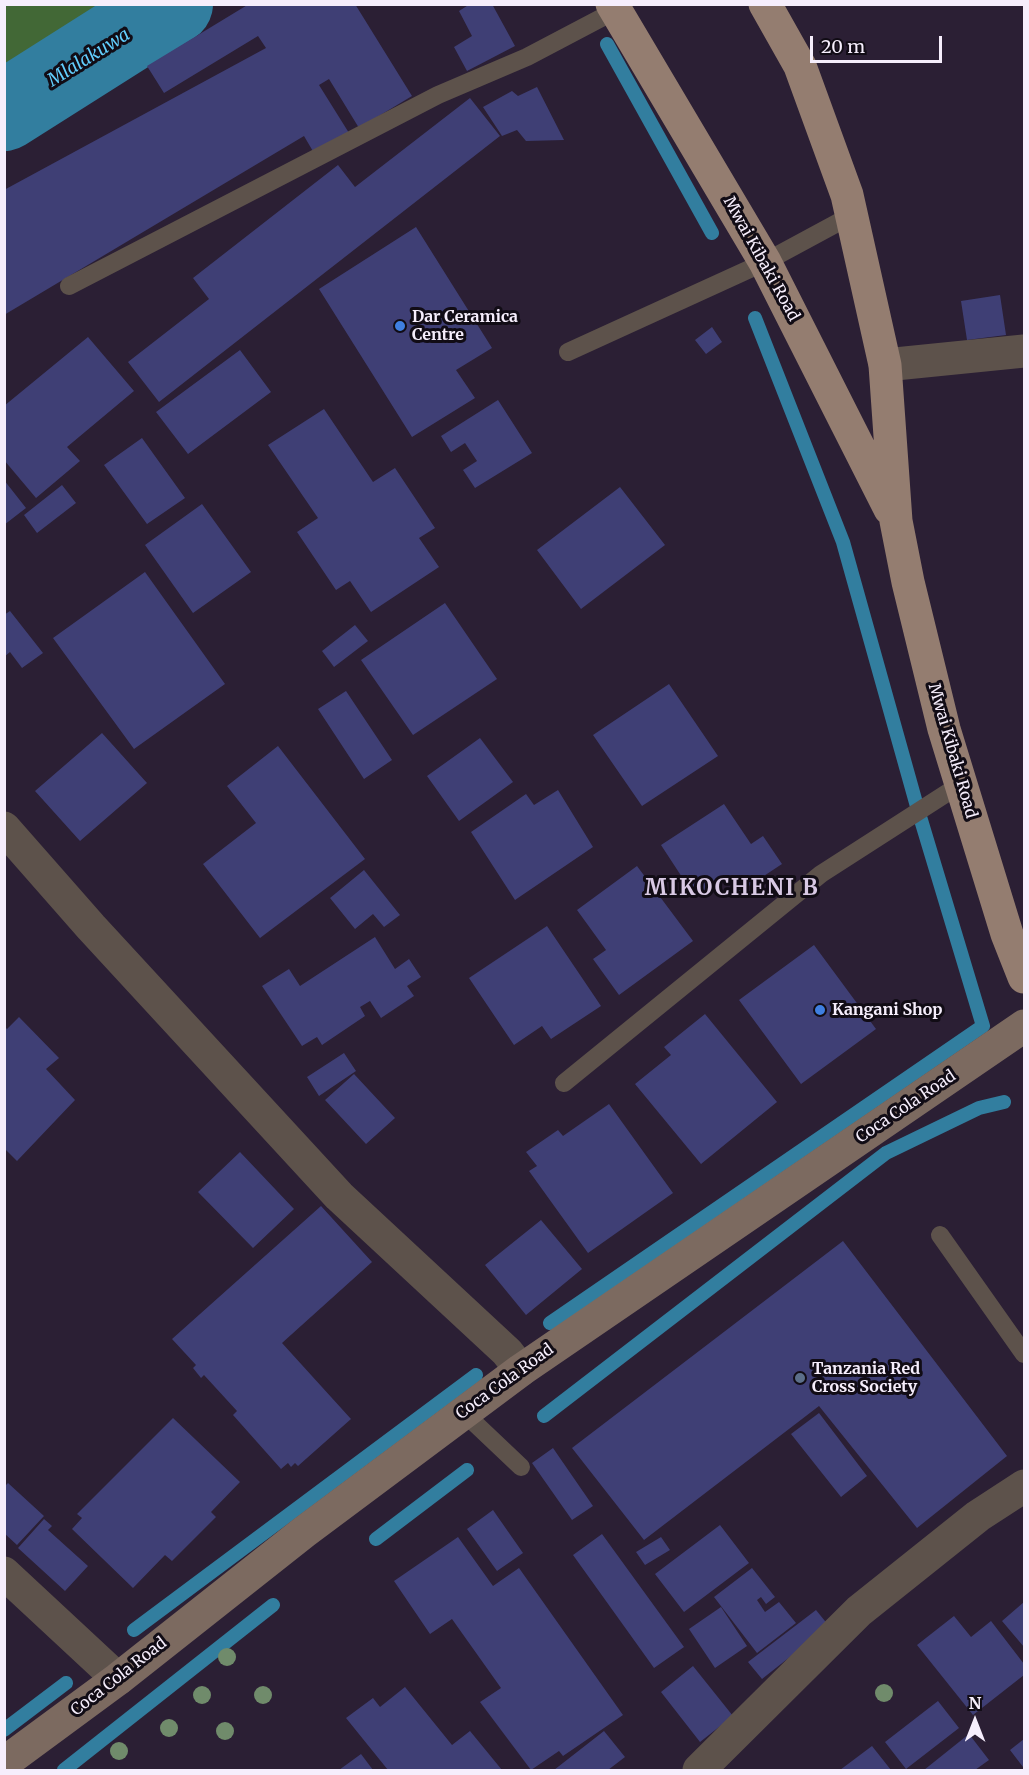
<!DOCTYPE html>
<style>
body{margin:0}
#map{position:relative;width:1029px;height:1775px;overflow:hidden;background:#2b1f34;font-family:Merriweather,serif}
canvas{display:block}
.frame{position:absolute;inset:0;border:6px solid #f6eefc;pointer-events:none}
.north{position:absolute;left:945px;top:1691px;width:60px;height:60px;-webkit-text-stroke:4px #110c15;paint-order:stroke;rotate:0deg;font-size:16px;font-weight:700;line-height:24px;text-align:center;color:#f6eefc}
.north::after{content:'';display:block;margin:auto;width:21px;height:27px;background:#f6eefc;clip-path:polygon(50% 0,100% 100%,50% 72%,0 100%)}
.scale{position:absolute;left:810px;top:36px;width:132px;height:27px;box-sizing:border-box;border:3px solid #f6eefc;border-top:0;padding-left:8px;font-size:18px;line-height:21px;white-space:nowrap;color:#f6eefc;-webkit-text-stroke:4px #110c15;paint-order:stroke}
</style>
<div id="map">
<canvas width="1029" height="1775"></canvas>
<div class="frame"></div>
<div class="north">N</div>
<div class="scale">20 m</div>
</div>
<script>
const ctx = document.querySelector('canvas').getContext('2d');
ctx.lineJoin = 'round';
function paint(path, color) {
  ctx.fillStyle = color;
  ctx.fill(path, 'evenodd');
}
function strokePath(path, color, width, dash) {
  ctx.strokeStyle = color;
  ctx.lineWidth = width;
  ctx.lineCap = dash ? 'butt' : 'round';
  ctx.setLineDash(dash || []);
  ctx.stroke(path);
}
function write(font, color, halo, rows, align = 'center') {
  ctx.font = font + ' Merriweather,serif';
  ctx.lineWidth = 6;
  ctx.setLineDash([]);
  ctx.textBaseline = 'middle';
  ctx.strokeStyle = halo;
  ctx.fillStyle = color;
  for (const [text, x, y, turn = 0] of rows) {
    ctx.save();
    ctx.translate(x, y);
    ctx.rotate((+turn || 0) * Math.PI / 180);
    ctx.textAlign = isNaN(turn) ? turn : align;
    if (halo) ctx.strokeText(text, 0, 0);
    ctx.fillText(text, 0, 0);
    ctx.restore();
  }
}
paint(new Path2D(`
 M5,4h103l1,1 -77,55 -27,25z`), '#426836');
strokePath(new Path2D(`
 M607,44l105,189
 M550,1323l433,-297 -65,-216 -75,-268 -88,-224
 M544,1416l342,-263 93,-45 25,-6
 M376,1539l91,-69
 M134,1630l342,-255
 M4,1730l62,-47
 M64,1770l209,-165`), '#327e9f', 14);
strokePath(new Path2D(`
 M4,111l169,-107`), '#327e9f', 80);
paint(new Path2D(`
 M249,4h106l57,92 -53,32 -30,-49 -10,6 30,48 -35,20 -10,-17 -300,179v-125l262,-142 -8,-12 -94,57 -17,-27z
 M470,4h22l23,42 -48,25 -13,-24 18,-11 -13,-25z
 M537,87l27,53 -38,1 -9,-11 -15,6 -19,-29 29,-16 6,5z
 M470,98l30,38 -341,266 -31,-40 81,-63 -16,-21 145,-113 17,22z
 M416,227l76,121 -36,22 19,28 -63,39 -93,-148z
 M1000,295l6,40 -39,5 -6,-39z
 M712,327l10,15 -16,12 -11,-14z
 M88,337l46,54 -67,56 13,14 -44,37 -32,-38v-54z
 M240,350l31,42 -83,62 -32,-42z
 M498,400l34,53 -57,35 -12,-18 14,-9 -12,-18 -14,9 -10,-16z
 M324,409l49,73 22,-14 40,60 -16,10 20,29 -68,45 -21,-31 -14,9 -39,-58 21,-14 -50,-73z
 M142,438l43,60 -38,26 -43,-59z
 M4,480l22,28 -22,17z
 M62,485l14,18 -39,30 -13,-18z
 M620,487l45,58 -84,64 -44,-59z
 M202,504l49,68 -58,41 -48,-68z
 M145,572l80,112 -91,65 -81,-111z
 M445,603l52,76 -84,56 -52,-75z
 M10,611l33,42 -21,15 -12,-16 -6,5v-42z
 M355,625l13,16 -34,26 -12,-16z
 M669,684l49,72 -76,50 -49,-71z
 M346,691l46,69 -28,19 -46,-70z
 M102,733l45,50 -67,58 -45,-50z
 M480,738l33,44 -54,39 -32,-45z
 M278,746l87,113 -105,79 -57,-74 53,-41 -29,-37z
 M558,790l35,57 -78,53 -44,-68 55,-38 8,11z
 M724,804l27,40 12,-8 19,28 -44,29 -11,-18 -32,22 -34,-52z
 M637,866l56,75 -74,54 -26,-36 13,-9 -29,-40z
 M364,870l36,45 -16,12 -11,-13 -18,15 -25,-31z
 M547,926l54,80 -50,33 -9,-13 -28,19 -45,-67z
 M375,937l20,32 14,-10 12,18 -14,9 7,10 -33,22 -11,-17 -10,6 5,9 -43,29 -5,-8 -15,9 -40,-60 27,-17 11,17z
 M814,945l62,84 -75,55 -62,-84z
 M705,1014l72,88 -76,62 -66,-80 36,-29 -7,-8z
 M19,1017l40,41 -13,11 29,31 -58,61 -13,-13v-122l3,3z
 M344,1053l12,18 -37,25 -12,-19z
 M354,1074l41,44 -29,26 -41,-44z
 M609,1104l64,89 -85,60 -59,-82 8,-5 -11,-14 32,-22 5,6z
 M240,1152l54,57 -41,39 -55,-56z
 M321,1206l51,56 -90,81 69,76 -53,47 -3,-3 -4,4 -3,-4 -7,6 -48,-54 4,-4 -33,-36 -3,3 -8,-10 3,-3 -24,-26z
 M541,1220l41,49 -56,46 -41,-50z
 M843,1241l164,215 -90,72 -98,-122 -175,134 -72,-92z
 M819,1413l48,63 -26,21 -50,-63z
 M173,1418l67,64 -29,30 5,5 -44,44 -7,-6 -32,33 -61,-59 10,-11 -5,-4z
 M553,1448l40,58 -21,14 -40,-57z
 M8,1483l36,33 -27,29 -13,-12v-46z
 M493,1510l30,43 -26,18 -30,-42z
 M44,1519l8,7 -4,4 40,36 -23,25 -47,-43z
 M720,1525l29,38 -65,49 -29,-38z
 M602,1534l82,113 -30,21 -81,-113z
 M458,1537l35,49 26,-18 104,147 -60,41 -4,-5 -28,19 -51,-68 21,-14 -49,-69 -22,15 -36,-53z
 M661,1537l9,13 -25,15 -9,-13z
 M752,1568l23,29 -9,7 -5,-7 -4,3 8,12 14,-10 17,21 -39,30 -43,-56z
 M1024,1602v45l-22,-26z
 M721,1607l26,39 -32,22 -26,-39z
 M816,1610l13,16 -67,53 -14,-17z
 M954,1616l17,21 20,-16 33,43v11l-51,40 -56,-70z
 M693,1666l40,50 -33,26 -39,-50z
 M405,1687l47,58 18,-14 32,39h-114l-42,-52 27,-20 7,9z
 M938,1701l21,27 -53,41 -21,-27z
 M604,1731l21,26 -17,13h-54z
 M969,1734l20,26 -14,10h-51z
 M1024,1739v27l-1,1 -13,-17z
 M872,1746l19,24h-51z
 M361,1754l12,16h-34z`), '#3f3f75');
strokePath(new Path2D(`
 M69,286l369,-191 89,-38 95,-50
 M568,352l197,-90 87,-47
 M564,1083l257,-209 140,-90
 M940,1235l84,119
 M463,1412l58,55`), '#5d524b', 18);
strokePath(new Path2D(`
 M885,365l139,-14
 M4,828l87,99 248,269 168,156 14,18
 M4,1573l114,106
 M699,1770l160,-159 119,-95 46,-30`), '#5d524b', 33);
strokePath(new Path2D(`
 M4,1763l114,-84 186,-147 217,-162 503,-344`), '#7c6a60', 33);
strokePath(new Path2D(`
 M612,4l153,258 125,247
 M765,4l35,62 47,129 38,170 11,156 12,61 36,147 63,205 17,43`), '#947d70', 33);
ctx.fillStyle = '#708b6b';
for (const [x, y] of [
 [227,1657],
 [884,1693],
 [202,1695],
 [263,1695],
 [169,1728],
 [225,1731],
 [119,1751]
]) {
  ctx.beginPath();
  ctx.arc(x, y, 9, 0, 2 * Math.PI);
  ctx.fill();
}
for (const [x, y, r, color] of [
 [400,326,6,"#3f7fe0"],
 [820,1010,6,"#3f7fe0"],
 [800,1378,6,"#5c6f8a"]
]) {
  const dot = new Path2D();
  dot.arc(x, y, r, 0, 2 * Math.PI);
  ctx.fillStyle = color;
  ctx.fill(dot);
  strokePath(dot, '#110c15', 2);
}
write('16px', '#f6eefc', '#110c15', [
 ["Mwai Kibaki Road",761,259,61],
 ["Mwai Kibaki Road",952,751,74],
 ["Coca Cola Road",906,1107,-34],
 ["Coca Cola Road",505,1382,-36],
 ["Coca Cola Road",119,1677,-38]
]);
write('bold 16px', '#f6eefc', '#110c15', [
 ["Dar Ceramica",412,317],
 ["Centre",412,335],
 ["Kangani Shop",832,1010],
 ["Tanzania Red",812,1369],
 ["Cross Society",812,1387]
], 'left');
write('italic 18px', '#62cefd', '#110c15', [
 ["Mlalakuwa",89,58,-32]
]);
ctx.letterSpacing = '1.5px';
write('bold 22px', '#d8c9e4', '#110c15', [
 ["MIKOCHENI B",732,889]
]);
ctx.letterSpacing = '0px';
</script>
